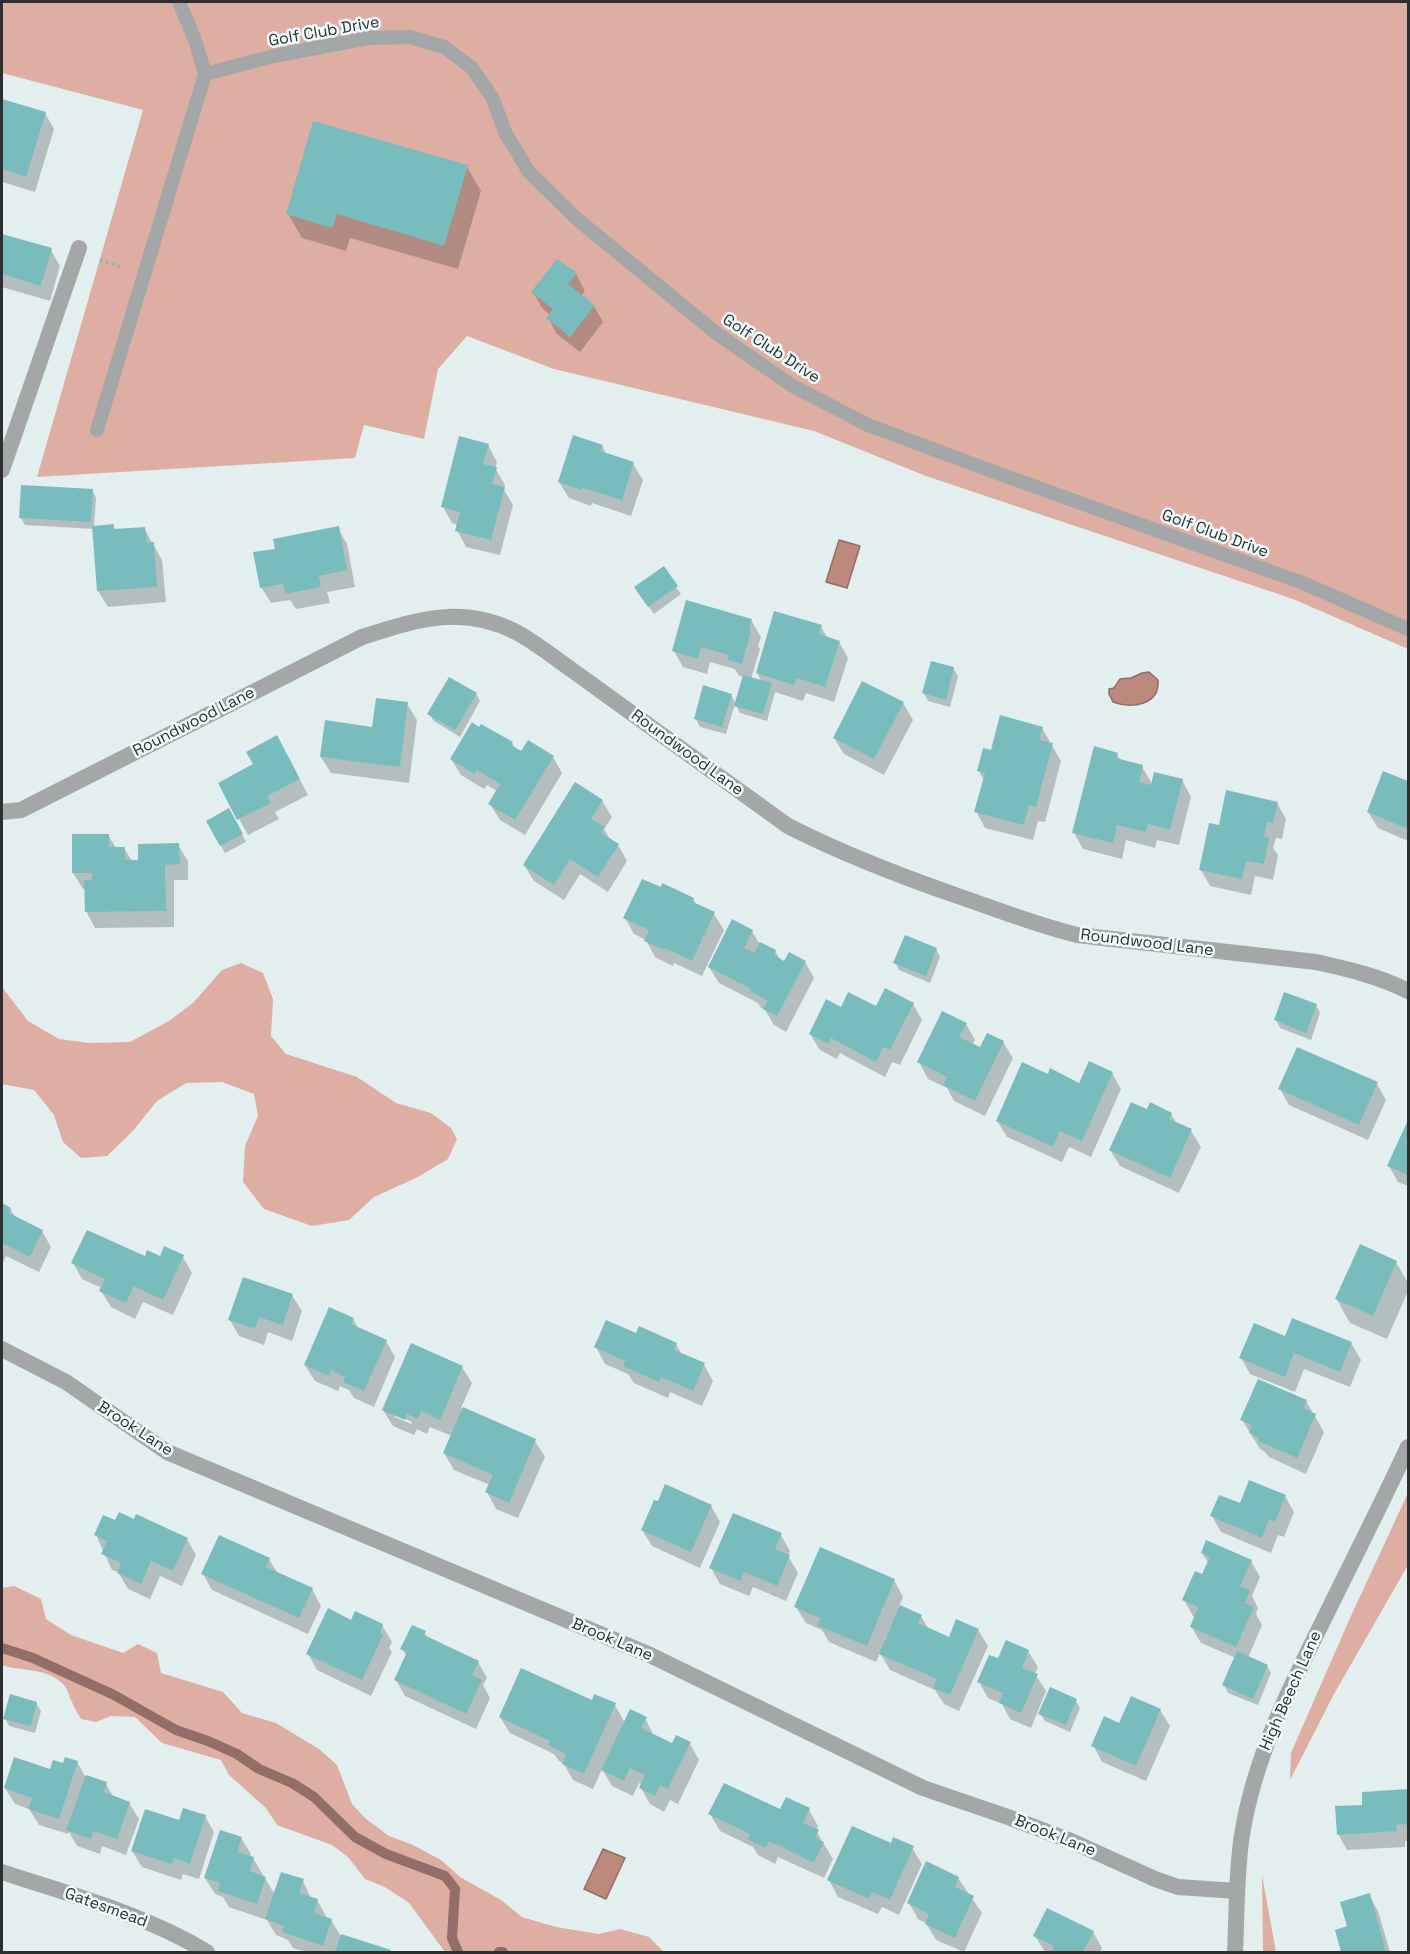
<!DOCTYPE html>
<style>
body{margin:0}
#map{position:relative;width:1410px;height:1954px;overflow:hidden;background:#e3eeee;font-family:"Space Grotesk",sans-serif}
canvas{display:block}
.frame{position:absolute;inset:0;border:3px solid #2b2f2f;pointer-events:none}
</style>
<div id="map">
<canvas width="1410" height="1954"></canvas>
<div class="frame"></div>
</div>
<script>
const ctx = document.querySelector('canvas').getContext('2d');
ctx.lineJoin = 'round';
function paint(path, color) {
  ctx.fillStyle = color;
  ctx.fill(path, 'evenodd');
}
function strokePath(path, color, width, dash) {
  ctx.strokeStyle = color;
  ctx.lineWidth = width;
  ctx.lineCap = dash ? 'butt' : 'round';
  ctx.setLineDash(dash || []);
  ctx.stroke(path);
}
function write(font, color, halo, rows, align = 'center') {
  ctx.font = font + ' "Space Grotesk",sans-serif';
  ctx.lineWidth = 5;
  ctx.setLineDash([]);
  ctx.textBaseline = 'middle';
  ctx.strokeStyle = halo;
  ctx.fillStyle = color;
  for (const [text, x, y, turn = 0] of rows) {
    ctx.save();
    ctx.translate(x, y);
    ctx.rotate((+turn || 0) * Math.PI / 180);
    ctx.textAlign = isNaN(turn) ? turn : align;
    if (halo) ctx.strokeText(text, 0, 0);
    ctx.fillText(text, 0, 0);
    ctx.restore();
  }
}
paint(new Path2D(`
 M2,2h1406v647l-115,-50 -367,-123 -112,-45 -260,-62 -87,-33 -29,33 -14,70 -60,-14 -9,33 -318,19 106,-367 -141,-37z
 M241,963l22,10 10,26 -2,37 15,18 71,23 39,26 35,10 20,15 6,11 -9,20 -30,18 -44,20 -25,23 -37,6 -48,-17 -21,-27 2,-36 13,-30 -4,-22 -32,-12 -36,1 -29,18 -25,31 -25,24 -26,2 -18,-16 -9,-27 -20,-25 -32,-6v-97l26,34 31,18 30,4 41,-1 39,-21 24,-18 29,-33z
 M1408,1493v72l-74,129 -44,86 1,-27 59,-135z
 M14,1586l27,13 5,20 25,16 52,18 15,-9 19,9 4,20 62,19 19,21 34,10 43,26 18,16 15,39 13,14 24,18 24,9 28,15 19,17 41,23 21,17 34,10 43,7 21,-5 29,8 15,15h-219l-36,-49 -24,-16 -20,-8 -17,-22 -16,-12 -55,-20 -11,-17 -37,-33 -8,-15 -59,-17 -27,-26 -24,-1 -15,6 -15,-3c-3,-5 -7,-11 -9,-17 -3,-5 -4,-13 -8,-17 -17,-18 -41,-13 -62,-20v-77z
 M1262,1875l14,77h-13z`), '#dfaea3');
const water = new Path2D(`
 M839,540l21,6 -13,42 -21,-6z
 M1149,672l9,8c2,25 -26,29 -45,22l-4,-8v-5l5,-1 6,-9 11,-1 11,-5z
 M603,1849l22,9 -19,41 -22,-10z`);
paint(water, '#be897d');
strokePath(water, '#926e66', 1.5);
paint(new Path2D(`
 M2,100l43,13 9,16 -19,63 -33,-10z
 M467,167l14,24 -23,78 -108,-31 -4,13 -44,-13 -14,-24z
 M2,235l49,15 9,16 -10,35 -48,-14z
 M576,274l9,17 -4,5 13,10 9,16 -23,30 -23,-18 -9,-16 2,-3 -8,-7 -9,-16z
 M488,445l9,17 -2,6 10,17 -1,5 9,15 -13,50 -34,-8 -9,-17 1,-5 -6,-2 -9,-16z
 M602,446l5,9 26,9 10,16 -12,36 -39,-13 -1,3 -22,-8 -10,-16z
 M92,490l4,8 -2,29 19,-1 3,5 28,-3 18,32 4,42 -58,5 -10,-16 -4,-62 -69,-4 -4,-7z
 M338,528l9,16 8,43 -28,5 3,11 -34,6 -6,-9 -19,3 -10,-16 15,-37z
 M676,587l5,7 -27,20 -14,-19z
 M751,620l10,17 -3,9 2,3 -9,30 11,3 -5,-9 64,-46 7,12 11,3 9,16 -14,44 -28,-9 -3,8 -28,-9 -8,29 -27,-8 -5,-9 -9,30 -26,-7 -4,-8 35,-24 5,9 8,-27 -5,-1 -4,-7 -25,-7 -3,12 -24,-7 -9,-16z
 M953,668l5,8 -8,31 -22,-6 -4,-8z
 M476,694l4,7 -20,36 -26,-16 -5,-7z
 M903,703l10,17 -29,55 -40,-21 -10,-16z
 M407,704l10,16 -8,63 -78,-10 -10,-16 52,-28z
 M1042,728l19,33 -16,61 -7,-1 -5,19 -48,-12 -9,-17 8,-30 -5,-10 13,-19z
 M512,743l4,7 37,7 9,16 -37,62 -25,-15 -10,-16 7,-13 -10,-6 -3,4 -23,-14 -10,-16z
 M286,753l22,42 -33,17 4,7 -31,16 -28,-51z
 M1117,754l4,7 21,6 11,18 29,-5 9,17 -12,48 -22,-5 -2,8 -29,-8 -4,19 -39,-10 -9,-16z
 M1384,773l24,9v59l-30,-13 -10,-16z
 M602,801l10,16 -8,12 7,12 7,4 9,16 -19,31 -28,-18 -16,26 -30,-19 -10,-16z
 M1277,803l9,16 -4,20 -6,-1 -3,10 5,7 -5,25 -18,-4 -4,19 -41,-9 -9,-16 19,-44z
 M229,810l17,32 -21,11 -17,-32z
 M109,836l7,12h8l8,13h7l39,-16 10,16v19h-14v47l-79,1 -9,-17v-22h-3l-10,-16z
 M661,889l32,10 4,6 17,9 10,16 -22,46 -28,-13 -1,3 -18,-9 -9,-17 -12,-6 -9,-16z
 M752,931l7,12 16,8 6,10 4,2 20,-1 9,16 -28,54 -12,-7 -9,-15 -4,-2 -3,-5 -39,-20 -10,-16z
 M936,949l4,8 -10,26 -31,-13 -4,-8z
 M913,1004l9,16 -22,45 -8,-3 -7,15 -45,-24 -3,6 -17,-9 -10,-16 32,-26z
 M1316,1005l4,8 -9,27 -31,-12 -4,-8z
 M966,1024l9,16 -3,5 9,4 22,-7 10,16 -28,58 -31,-15 -7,-13 -19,-9 -9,-17z
 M1112,1073l9,16 -30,68 -22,-10 -7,15 -55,-25 -10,-16 52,-45 30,9z
 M1377,1084l9,16 -18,40 -79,-35 -9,-16z
 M1147,1111l24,3 6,10 14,7 10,16 -22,46 -59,-27 -10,-16z
 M1408,1123v63l-10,-4 -9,-16z
 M2,1205l8,4 6,9 26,13 9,16 -12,25 -33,-16 -4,9z
 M183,1257l9,16 -19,42 -30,-13 -8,17 -24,-12 -10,-16 1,-3 -20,-9 -9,-16z
 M1396,1262l12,21v8l-21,48 -37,-16 -14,-25z
 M292,1295l10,16 -10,30 -24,-9 -4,13 -25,-9 -9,-16z
 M353,1319l5,9 28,13 9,16 -21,50 -20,-9 -5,-8 -9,-4 -2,5 -23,-10 -10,-16z
 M1286,1338l65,5 10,17 -11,27 -46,-18 -9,23 -45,-18 -9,-16z
 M676,1344l6,11 22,10 9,16 -11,25 -32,-14 -2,6 -34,-15 -6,-9 -23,-10 -9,-17z
 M462,1367l10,16 -11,25 74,33 10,16 -27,61 -22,-9 -9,-17 3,-7 -36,-15 -10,-17 8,-17 -22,-9 -3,7 -10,-5 -3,6 -21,-9 -10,-16zM395,1414l17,8 -1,2 -16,-7z
 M1306,1401l18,31 -18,42 -37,-17 -4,-5 -5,-3 -18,-29z
 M1285,1496l9,16 -10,25 -6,-2 -7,18 -50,-21 -9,-16z
 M711,1506l9,16 -20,46 -48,-22 -10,-16z
 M116,1522l71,17 9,16 -14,31 -22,-10 -10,23 -22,-10 -10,-17 -6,-2 -16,-35z
 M781,1535l9,16 -2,5 10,17 -12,28 -33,-14 -4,9 -29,-12 -9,-16z
 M1202,1553l49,8 9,16 -8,19 6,12 -2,6 6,11 -14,33 19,8 4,7 -13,32 -30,-12 -4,-8 12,-27 -35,-15 -10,-17 4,-9 -2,-1 -9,-16 19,-24 6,-12z
 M269,1559l9,15 34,15 9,17 -13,28 -96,-44 -9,-16z
 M894,1580l9,17 -4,9 22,10 8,14 20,9 29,-9 10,16 -29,65 -15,-7 -9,-14 -45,-20 -10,-17 -4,9 -47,-20 -7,-12 -16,-7 -10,-16z
 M352,1622l30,3 10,17 -3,6 3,4 -21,44 -54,-26 -9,-16z
 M425,1633l3,6 50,23 9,16 -4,7 7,13 -14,31 -71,-33 -9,-16 11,-23 -5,-8z
 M1028,1651l10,16 -3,7 11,17 -15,37 -21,-9 -8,-15 -14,-6 -9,-16 20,-22z
 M1076,1701l4,7 -10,24 -25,-11 -5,-7z
 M592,1702l23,3 10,18 20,-5 9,18 19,9 17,-1 9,16 -21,44 -8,-4 -6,12 -14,-8 -9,-16 1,-3 -3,-2 -6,13 -21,-10 -10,-17 -9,20 -20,-9 -9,-16 -5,-3 -5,-7 -44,-21 -10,-16z
 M36,1703l5,8 -6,22 -26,-7 -4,-8z
 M1160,1710l10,16 -24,55 -44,-19 -9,-17 27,-20z
 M77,1762l8,14 21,8 8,14 15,5 10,16 -13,36 -24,-9 -2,8 -23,-8 -8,-14 -1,2 -29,-9 -10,-16 -14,-5 -10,-16 59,-23z
 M1408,1791v50h-3v6l-58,3 -9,-16 26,-28 -1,-13z
 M809,1810l9,16 -2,5 17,28 -9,19 -46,-21 -3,7 -17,-9 -5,-8 -33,-16 -10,-17z
 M205,1816l9,16 -15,47 -16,-5 -2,6 -39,-13 -10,-16 48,-29z
 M241,1838l10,16 -1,3 3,1 10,17 -1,2 3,1 10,17 28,-14 8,17 6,2 9,16v2l5,2 11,18 48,14h-83l-14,-4 -5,-8 -12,-5 -9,-15 -38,-13 -6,-10 -8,-3 -10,-16z
 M891,1845l21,3 10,16 -23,51 -17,-8 -4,7 -40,-17 -9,-17z
 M958,1878l24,35 -18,39 -28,-12 -10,-17 -8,-4 -9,-16z
 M1369,1895l9,16 12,41h-48l-6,-21 13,-4z
 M1093,1932l9,16 -2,4h-55l-10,-16z`), '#0003');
strokePath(new Path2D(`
 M2,1648l31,10 81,37 62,35 32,11 29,13 22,15 33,14 22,14 41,40 31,17 59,22 10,13 -3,49 6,14
 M499,1952h4`), '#926e66', 10);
paint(new Path2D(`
 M2,99l44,13 -20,65 -24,-8z
 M313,121l155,44 -24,81 -107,-32 -5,14 -46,-14z
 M2,234l50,14 -11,38 -39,-12z
 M557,259l20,14 -9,11 27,21 -25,32 -24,-19 7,-9 -22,-17z
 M573,435l30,10 -3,6 34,11 -12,38 -39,-12 -1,2 -24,-8z
 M459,436l30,8 -6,20 14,3 -5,17 13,3 -14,53 -36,-9 5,-19 -19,-5z
 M21,485l72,4 -2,33 -72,-4z
 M114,524v5l31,-2 2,16 7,-1 3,45 -60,4 -5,-65z
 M339,526l8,44 -28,6 2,11 -36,7 -2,-10 -23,4 -7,-36 22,-3 -2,-10z
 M664,566l14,20 -30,21 -14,-20z
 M686,600l66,19 -3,12h2l-9,33 -14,-4 1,-5 -28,-8 -3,12 -26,-8z
 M774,611l48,14 -3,9 21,7 -15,46 -28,-9 -3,7 -38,-12z
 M931,661l23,6 -8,33 -24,-7z
 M743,675l29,8 -9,31 -29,-8z
 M449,677l28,16 -22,37 -28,-16z
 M862,681l42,21 -30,57 -41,-21z
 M703,685l29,9 -10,33 -28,-8z
 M376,698l32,4 -8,65 -80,-10 5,-37 47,7z
 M1000,715l43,12 -4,13 14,3 -17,64 -7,-2 -5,20 -50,-13 11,-39 -8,-2 6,-23 8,2z
 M472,722l7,5 2,-3 32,18 -2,3 10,6 7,-11 26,16 -39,64 -27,-16 12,-20 -23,-14 -3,4 -24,-15z
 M277,735l23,44 -33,17 4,7 -34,17 -19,-37 35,-19 -7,-12z
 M1094,746l24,7 -2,5 27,7 -4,17 12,3 3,-13 29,7 -13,51 -22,-6 -2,8 -29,-7 -4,18 -41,-10z
 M1383,771l25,10v48l-41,-17z
 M575,782l28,18 -12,19 14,8 -4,6 18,11 -21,33 -28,-18 -16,26 -31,-20z
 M1226,790l52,12 -5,21 -6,-1 -3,14 5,2 -5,26 -18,-3 -4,18 -43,-9 10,-47 10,2z
 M229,808l14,26 -23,12 -14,-25z
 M72,834h37v13h16v13h13v-16l41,-1 1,21 -15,1 1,46 -81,1 -1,-32h8v-7h-20z
 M642,879l19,8 1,-4 32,15 -1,4 22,10 -23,49 -27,-13 -1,2 -20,-9 5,-11 -26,-12z
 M732,919l21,11 -9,18 10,5 6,-11 16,8 -2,5 10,6 5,-9 17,9 -29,55 -14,-7 5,-8 -18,-10 1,-2 -43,-22z
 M905,935l32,13 -11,28 -33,-13z
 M885,988l29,15 -24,47 -7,-3 -7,15 -45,-24 -3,6 -19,-10 17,-35 15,8 7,-15 28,14z
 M1284,992l33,12 -11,29 -32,-13z
 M942,1011l25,12 -8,14 21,10 7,-14 17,8 -29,60 -32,-16 4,-8 -30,-15z
 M1297,1047l81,35 -19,43 -81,-36z
 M1089,1061l24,11 -31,69 -22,-10 -7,16 -57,-26 26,-59 26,12 2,-6 29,15z
 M1131,1102l16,7 3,-7 22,11 -3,6 23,10 -22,49 -61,-28z
 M1408,1120v55l-21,-9z
 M2,1203l9,5 -2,5 34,17 -13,27 -28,-14z
 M87,1230l58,26 2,-6 13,6 4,-10 20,9 -21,45 -29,-14 -8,17 -27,-12 6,-12 -34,-16z
 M1360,1244l37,17 -24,55 -38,-17z
 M243,1277l50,17 -10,31 -24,-8 -4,12 -27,-9z
 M329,1307l25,11 -3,6 36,16 -23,51 -21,-9 2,-5 -14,-7 -2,6 -25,-11z
 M1292,1318l60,24 -12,30 -46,-19 -9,24 -46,-19 15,-35 31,13z
 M606,1320l30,13 3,-7 38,17 -3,7 31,13 -12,28 -32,-14 -2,5 -36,-16 2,-5 -31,-14z
 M411,1343l52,23 -23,54 -19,-9 -3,8 -11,-5 -2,6 -23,-10z
 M1258,1379l49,21 -4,8 13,6 -19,44 -39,-17 1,-3 -10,-5 3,-8 -12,-5z
 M463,1407l73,32 -27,64 -24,-11 8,-17 -50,-22z
 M1249,1480l37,15 -11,27 -6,-3 -7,19 -52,-22 9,-21 21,8z
 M665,1484l47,21 -21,47 -50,-22 13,-30 4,1z
 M119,1512l15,7 2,-5 52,24 -15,33 -22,-10 -10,23 -24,-11 4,-10 -20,-9 6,-13 -13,-6 9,-20 12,5z
 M733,1513l49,20 -7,16 15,6 -13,31 -33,-14 -4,9 -31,-13z
 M219,1535l51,23 -4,9 47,21 -14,30 -98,-44z
 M1206,1540l46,20 -12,26 10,4 -5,13 9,4 -18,40 -46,-20 8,-20 -16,-7 13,-29 7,3 8,-17 -9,-4z
 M820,1547l75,32 -28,67 -49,-20 2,-8 -26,-11z
 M900,1605l22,10 -4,8 31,14 7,-18 23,10 -29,66 -17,-7 4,-9 -58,-25z
 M328,1608l23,12 4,-9 28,13 -3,9 3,2 -21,45 -56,-26z
 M412,1625l14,6 -2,4 55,26 -7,14 10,5 -16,34 -72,-34 13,-28 -7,-3z
 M1006,1640l23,10 -7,18 16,6 -17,39 -22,-10 4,-10 -26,-11 12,-27 9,3z
 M1237,1651l31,14 -15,34 -31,-14z
 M521,1668l71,32 2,-6 22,9 -32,71 -22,-10 4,-10 -18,-9 2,-4 -51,-24z
 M1050,1687l27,12 -11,26 -28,-11z
 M10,1694l27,8 -6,24 -28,-7z
 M1131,1696l30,13 -25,57 -45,-20 13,-30 15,7z
 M630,1709l17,8 -6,11 31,15 4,-8 15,7 -23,47 -8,-4 -5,11 -16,-8 6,-13 -15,-7 -6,13 -23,-11z
 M14,1757l36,12 3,-9 10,3 2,-6 13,4 -19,58 -31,-10 4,-11 -28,-10z
 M86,1775l21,7 -3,10 26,10 -13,37 -24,-8 -2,8 -25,-9z
 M724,1783l56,26 6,-12 24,11 -7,15 16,7 -4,8 9,4 -10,21 -45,-22 -3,7 -19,-9 3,-5 -42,-20z
 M1408,1789v35l-12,1 1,6 -60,4 -2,-29 27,-1v-13z
 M183,1808l23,7 -16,49 -16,-6 -2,6 -41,-13 14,-42 34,11z
 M852,1826l39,17 2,-6 21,9 -24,54 -18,-8 -3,7 -42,-19z
 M220,1830l22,7 -5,15 17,5 -4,14 16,6 -9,27 -39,-13 2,-8 -16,-5z
 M926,1861l33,16 -4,10 19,9 -19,42 -30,-14 4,-10 -22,-11z
 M281,1872l23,7 -5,14 19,6 -4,14 18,6 -9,27 -41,-14 2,-6 -19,-7z
 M1370,1893l16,59h-45l-6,-22 12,-4 -7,-24z
 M1047,1908l47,23 -11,21h-32l3,-6 -21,-10z
 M341,1934l50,16 -1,2h-55z`), '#79bcbd');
strokePath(new Path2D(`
 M100,260l22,7`), '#a6aeae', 4, [3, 3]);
strokePath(new Path2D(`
 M205,74l69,-18 94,-18 42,-1 34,10 27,20 21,30 14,37 23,38 48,47 139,114 75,52 77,40 129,48 306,110 105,46
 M97,430l108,-356 -10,-34 -16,-38`), '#a3a7a7', 14);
strokePath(new Path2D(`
 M2,470l77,-222
 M2,812l19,-2 341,-173c54,-17 99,-33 154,-5 11,6 21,13 31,20l241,174c55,28 112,50 170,70 40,14 78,29 119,39l239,27c32,7 62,14 92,29
 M2,1349l64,33 101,70 483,203 273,133 85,29 63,24 84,38 23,8 59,4
 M2,1872c69,23 142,42 205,80`), '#a3a7a7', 16);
strokePath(new Path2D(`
 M1235,1952c2,-39 1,-79 7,-117 12,-77 48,-148 82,-216 28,-57 57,-114 84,-172`), '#a3a7a7', 16);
write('16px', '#2b2f2f', '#f0fbfb', [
 ["Golf Club Drive",324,32,-10],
 ["Golf Club Drive",771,349,33],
 ["Golf Club Drive",1215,534,20],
 ["Roundwood Lane",194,722,-27],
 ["Roundwood Lane",687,753,36],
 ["Roundwood Lane",1147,943,7],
 ["Brook Lane",135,1429,33],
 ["Brook Lane",612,1640,23],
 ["High Beech Lane",1291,1691,-66],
 ["Brook Lane",1055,1836,22],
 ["Gatesmead",106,1908,20]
]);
</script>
